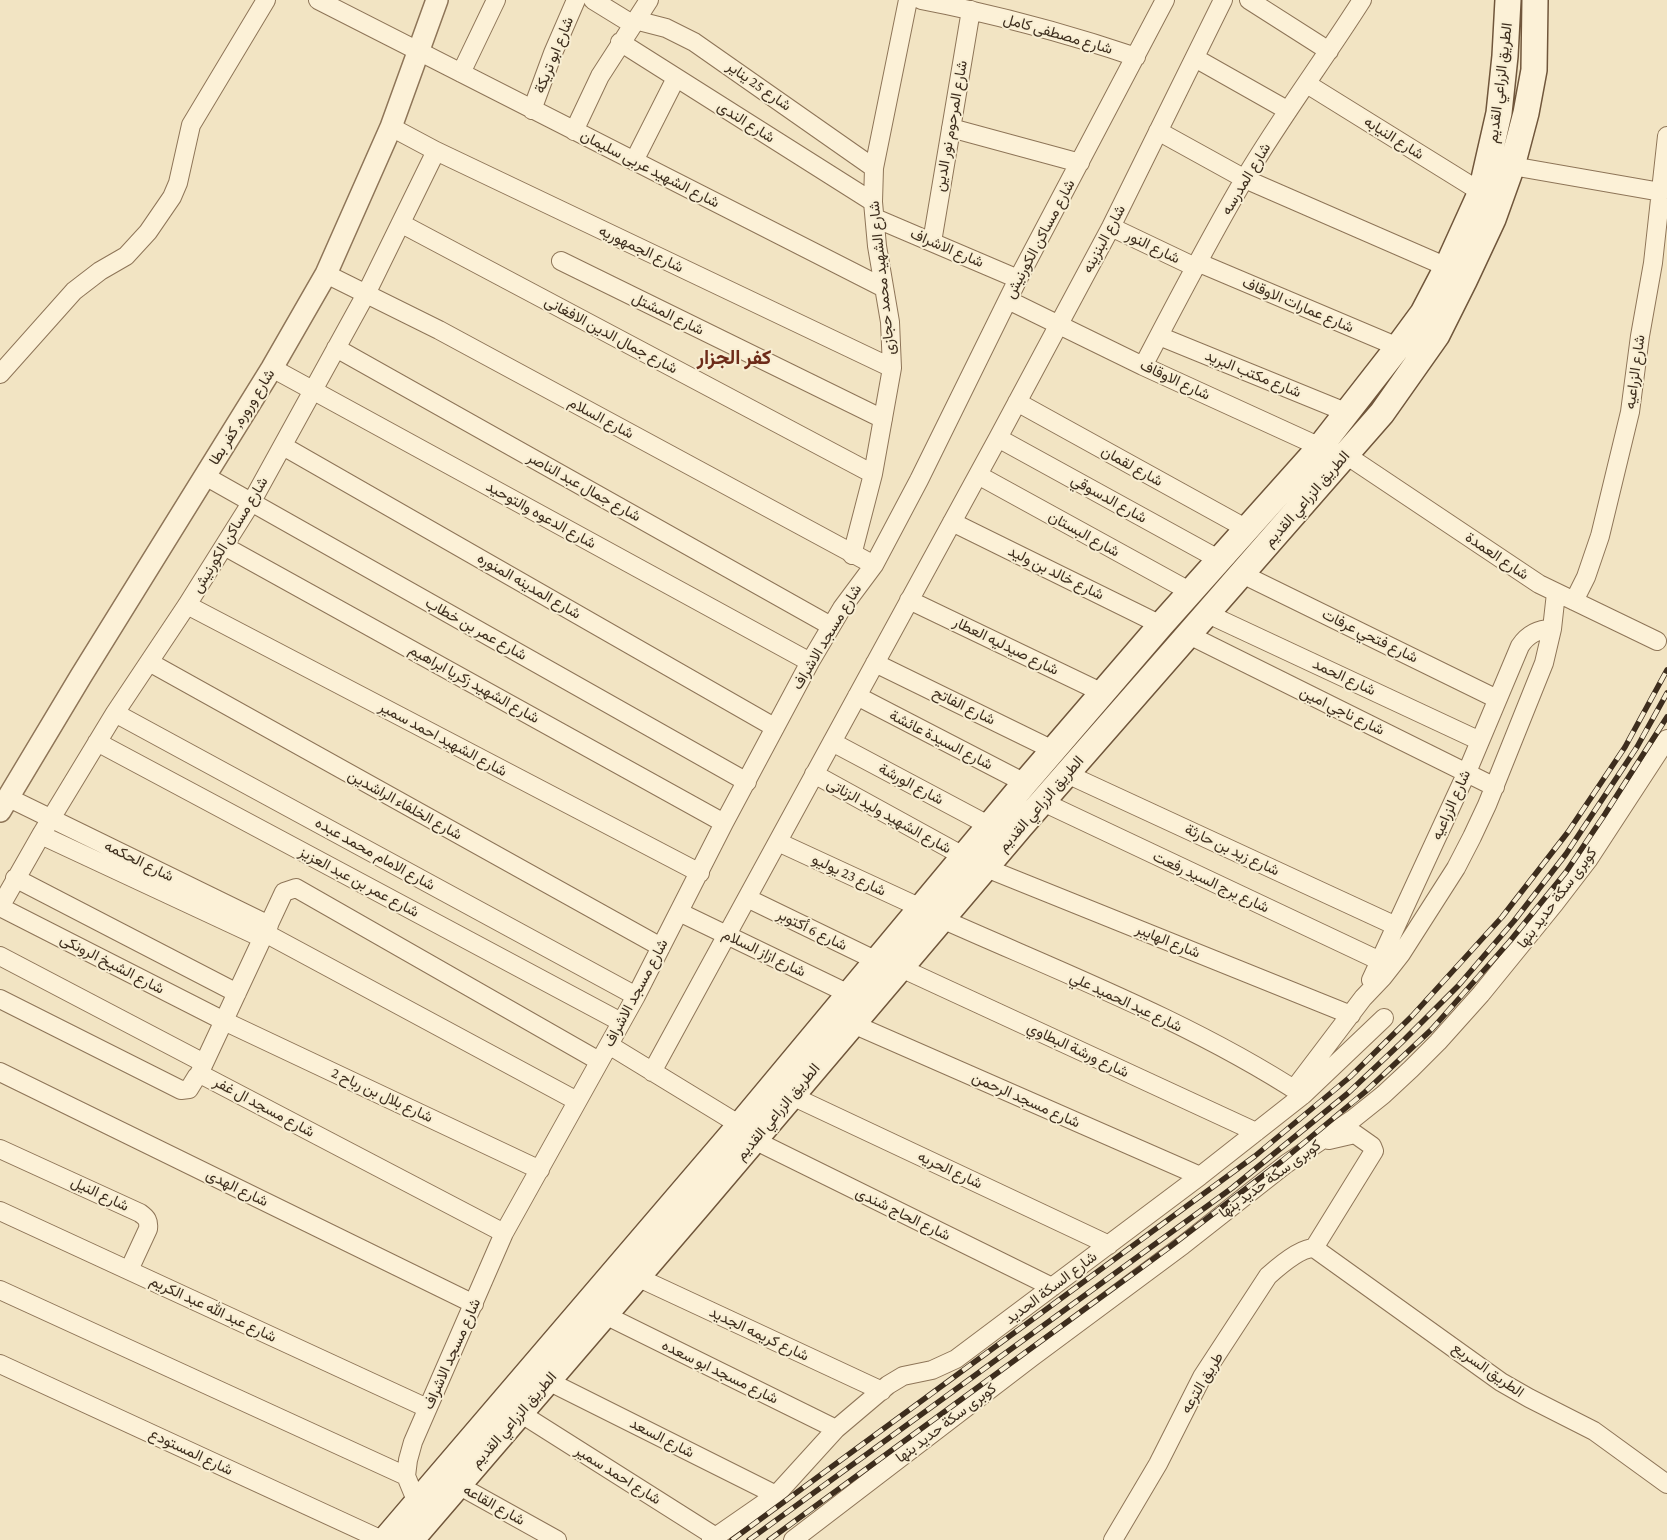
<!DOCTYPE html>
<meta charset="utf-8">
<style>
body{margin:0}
canvas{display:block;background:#f2e4c3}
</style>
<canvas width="1667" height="1540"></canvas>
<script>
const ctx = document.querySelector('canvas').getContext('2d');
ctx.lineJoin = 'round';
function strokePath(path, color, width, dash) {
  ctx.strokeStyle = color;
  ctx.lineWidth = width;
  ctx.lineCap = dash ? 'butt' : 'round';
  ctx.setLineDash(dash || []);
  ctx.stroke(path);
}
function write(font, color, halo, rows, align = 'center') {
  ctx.font = font + ' "Crimson Pro",Vazirmatn,serif';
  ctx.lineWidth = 4;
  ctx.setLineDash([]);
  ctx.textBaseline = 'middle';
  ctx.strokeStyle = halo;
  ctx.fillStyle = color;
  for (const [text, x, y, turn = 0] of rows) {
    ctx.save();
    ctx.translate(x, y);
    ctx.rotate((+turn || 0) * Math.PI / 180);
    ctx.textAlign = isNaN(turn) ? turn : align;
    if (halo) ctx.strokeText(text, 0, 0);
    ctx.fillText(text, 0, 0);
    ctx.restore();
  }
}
const minor = new Path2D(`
 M318,0l566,288
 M593,0l39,24
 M921,0c73,14 144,33 215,57
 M1249,0l80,51
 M635,20l31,8 28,14 180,126
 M620,42l253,160
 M1195,58l92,52
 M461,73l35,-73
 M1307,84l174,108
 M532,110l21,-57 23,-53
 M391,127l45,24 456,217
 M951,128l129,35
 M574,131l26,-55 49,-76
 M1158,131l87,48 202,88
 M634,161l42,-83
 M1512,166l149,26
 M875,218l143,61
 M402,224l471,250
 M1111,227l84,40
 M932,242l39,-232
 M561,261l322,158
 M1197,262l201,85
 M326,274l113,56 435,235
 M1008,300l135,66 186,85
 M1159,336l189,77
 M336,348l495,278
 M1143,366c33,-63 66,-127 102,-188 36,-61 79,-118 117,-178
 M272,368l538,294
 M0,374l74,-83 26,-20 26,-15 22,-24 24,-35 6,-14 13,-58 75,-125
 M1017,402l230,127
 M998,438l222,122
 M283,446l491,281
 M1346,455l193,129 118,57
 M978,475l213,117
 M205,476l542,306
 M952,522l209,103
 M224,546l500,277
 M852,555l21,-81 19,-106 -2,-46 -13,-76 -4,-44 1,-34 34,-168
 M1242,574l255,125
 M909,600l194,93
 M1574,601l12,-24 14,-41 30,-124 10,-76 13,-73 14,-127
 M187,605l513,268
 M1208,614l272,127
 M1189,635l306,152
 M149,662l512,285
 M875,663l178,87
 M857,696l168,87
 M115,713l521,283
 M97,742l524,280
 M832,742l158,84
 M814,774l151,83
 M1067,774l329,152
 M9,798l260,127
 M1043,802l337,159
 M41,835l221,103
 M778,842l143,66
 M986,868l365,147
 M15,878l222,115
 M747,898l130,63
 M0,907l41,-72 74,-122 72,-108 64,-102 115,-209 70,-143
 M0,907l224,114 316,149
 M679,912l170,82
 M942,919c121,54 251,104 361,176
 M265,933l312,168
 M0,956l204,107
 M901,968l355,164
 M1371,980l96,-208 53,-126c8,-12 18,-17 32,-17
 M0,999l181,91 8,-1 8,-13 5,-1 302,158
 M853,1024l347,152
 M609,1045l131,80
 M0,1072l474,232
 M652,1072l346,-634 113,-211 112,-227
 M199,1074l85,-182 12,-4 303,173
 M1294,1089l69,-91 20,-21 18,-23 55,-86 16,-31 15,-32 57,-142 8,-34 4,-36
 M792,1096l317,149
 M754,1140l298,147
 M0,1149l140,64c7,5 9,8 8,16l-19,41
 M0,1211l427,197
 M1314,1248l187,134 28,16 65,33 73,53
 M1314,1248l60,-97 -2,-5 -17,-12 -26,6
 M637,1277l245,114
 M0,1290l406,186
 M605,1315l231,114
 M0,1364l382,176
 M548,1381l228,114
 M520,1413l196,124
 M458,1485l99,55
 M420,1510l-14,-34 2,-16 5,-18 91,-209 132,-237 88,-173 86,-161 32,-54 32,-43 45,-85 99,-201 147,-279
 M711,1540l65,-45 60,-66 52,-44 15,-9 29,-6 24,-11 244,-183 103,-81 81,-77
 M793,1540l239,-183 151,-112 103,-81 67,-45 30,-24 28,-26 27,-27 43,-48 74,-91 33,-43 79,-121
 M1113,1540l45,-76 44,-87 66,-101c10,-9 32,-28 46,-28`);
const tertiary = new Path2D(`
 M0,811l81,-135 191,-308 54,-94 65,-147 46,-127`);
const secondary = new Path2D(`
 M385,1540l355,-415 285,-342 136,-158 159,-178 78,-100 25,-34 24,-46 34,-75 18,-79 6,-57 3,-56
 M411,1540l288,-335 322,-379 361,-413 55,-78 27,-54 29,-62 19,-53 14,-53 8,-43 1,-70`);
strokePath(minor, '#8e7558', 20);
strokePath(tertiary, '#8e7558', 24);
strokePath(secondary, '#70563b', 28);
strokePath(minor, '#fcf1d7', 18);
strokePath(tertiary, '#fcf1d7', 21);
strokePath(secondary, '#fcf1d7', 25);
const rail = new Path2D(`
 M732,1540l523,-384 95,-79 62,-61 90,-99 66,-85 57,-85 42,-77
 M749,1540l483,-352 115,-94 54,-51 57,-57 56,-65 52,-67 71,-107 30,-54
 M769,1540l402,-294 111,-85 83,-69 67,-63 78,-88 56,-69 39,-58 62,-97`);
strokePath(rail, '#3d2d1d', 5.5);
strokePath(rail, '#f8eed3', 4, [11]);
write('15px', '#3d2d1d', '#f8eed3', [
 ["شارع مصطفى كامل",1058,34,16],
 ["شارع ابو تريكة",554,55,-68],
 ["الطريق الزراعي القديم",1500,83,-83],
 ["شارع 25 يناير",759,86,35],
 ["شارع الندى",746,122,32],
 ["شارع المرحوم نور الدين",951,126,-80],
 ["شارع النيابه",1394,138,32],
 ["شارع الشهيد عربى سليمان",650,169,27],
 ["شارع المدرسه",1246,179,-59],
 ["شارع مساكن الكورنيش",1040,239,-62],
 ["شارع البنزينه",1104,239,-62],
 ["شارع النور",1153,247,26],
 ["شارع الاشراف",947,248,23],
 ["شارع الجمهوريه",641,249,25],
 ["شارع الشهيد محمد حجازى",882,278,-96],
 ["شارع عمارات الاوقاف",1298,305,23],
 ["شارع المشتل",668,314,26],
 ["شارع جمال الدين الافغانى",611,335,28],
 ["شارع الزراعيه",1635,372,-82],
 ["شارع مكتب البريد",1253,374,22],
 ["شارع الاوقاف",1175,380,25],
 ["شارع وروره, كفر بطا",242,417,-58],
 ["شارع السلام",601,418,28],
 ["شارع لقمان",1132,466,29],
 ["شارع جمال عبد الناصر",584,487,29],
 ["شارع الدسوقي",1109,499,29],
 ["الطريق الزراعي القديم",1307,499,-49],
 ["شارع الدعوه والتوحيد",541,515,29],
 ["شارع البستان",1084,534,29],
 ["شارع مساكن الكورنيش",230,535,-59],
 ["شارع العمدة",1497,556,34],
 ["شارع خالد بن وليد",1056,573,26],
 ["شارع المدينه المنوره",529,586,30],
 ["شارع عمر بن خطاب",476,629,29],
 ["شارع فتحي عرفات",1370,636,26],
 ["شارع مسجد الاشراف",827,637,-59],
 ["شارع صيدليه العطار",1006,646,26],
 ["شارع الحمد",1344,677,25],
 ["شارع الشهيد زكريا ابراهيم",474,684,29],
 ["شارع الفاتح",964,706,26],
 ["شارع ناجي امين",1342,711,26],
 ["شارع الشهيد احمد سمير",443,739,28],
 ["شارع السيدة عائشة",941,740,27],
 ["شارع الورشة",911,784,28],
 ["الطريق الزراعي القديم",1041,804,-49],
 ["شارع الخلفاء الراشدين",405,805,29],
 ["شارع الزراعيه",1451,805,-66],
 ["شارع الشهيد وليد الزناتى",889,816,29],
 ["شارع زيد بن حارثة",1232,850,25],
 ["شارع الامام محمد عبده",375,854,29],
 ["شارع الحكمه",139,861,26],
 ["شارع 23 يوليو",849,875,25],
 ["شارع عمر بن عبد العزيز",359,882,28],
 ["شارع برج السيد رفعت",1211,882,25],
 ["كوبرى سكة حديد بنها",1557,898,-53],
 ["شارع 6 أكتوبر",812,930,26],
 ["شارع الهايبر",1168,941,22],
 ["شارع ازاز السلام",764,953,26],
 ["شارع الشيخ الرونكى",112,964,27],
 ["شارع مسجد الاشراف",636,993,-62],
 ["شارع عبد الحميد علي",1126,1002,25],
 ["شارع ورشة البطاوي",1078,1050,25],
 ["شارع بلال بن رباح 2",382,1095,25],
 ["شارع مسجد الرحمن",1026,1100,24],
 ["شارع مسجد ال غفر",264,1107,28],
 ["الطريق الزراعي القديم",778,1112,-50],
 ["شارع الحريه",950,1170,25],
 ["كوبرى سكة حديد بنها",1270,1179,-36],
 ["شارع الهدى",237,1188,26],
 ["شارع النيل",100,1194,25],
 ["شارع الحاج شندى",903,1214,26],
 ["شارع السكة الحديد",1051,1288,-37],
 ["شارع عبد الله عبد الكريم",213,1309,25],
 ["شارع كريمه الجديد",759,1334,25],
 ["شارع مسجد الاشراف",452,1354,-66],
 ["الطريق السريع",1488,1370,35],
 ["شارع مسجد ابو سعده",720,1372,26],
 ["طريق الترعه",1202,1383,-59],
 ["الطريق الزراعي القديم",514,1420,-49],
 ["كوبرى سكة حديد بنها",946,1423,-37],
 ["شارع السعد",662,1438,27],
 ["شارع المستودع",191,1452,25],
 ["شارع احمد سمير",618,1475,32],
 ["شارع القاعه",494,1505,29]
]);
write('bold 20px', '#6d2b19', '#f8eed3', [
 ["كفر الجزار",734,358]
]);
</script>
